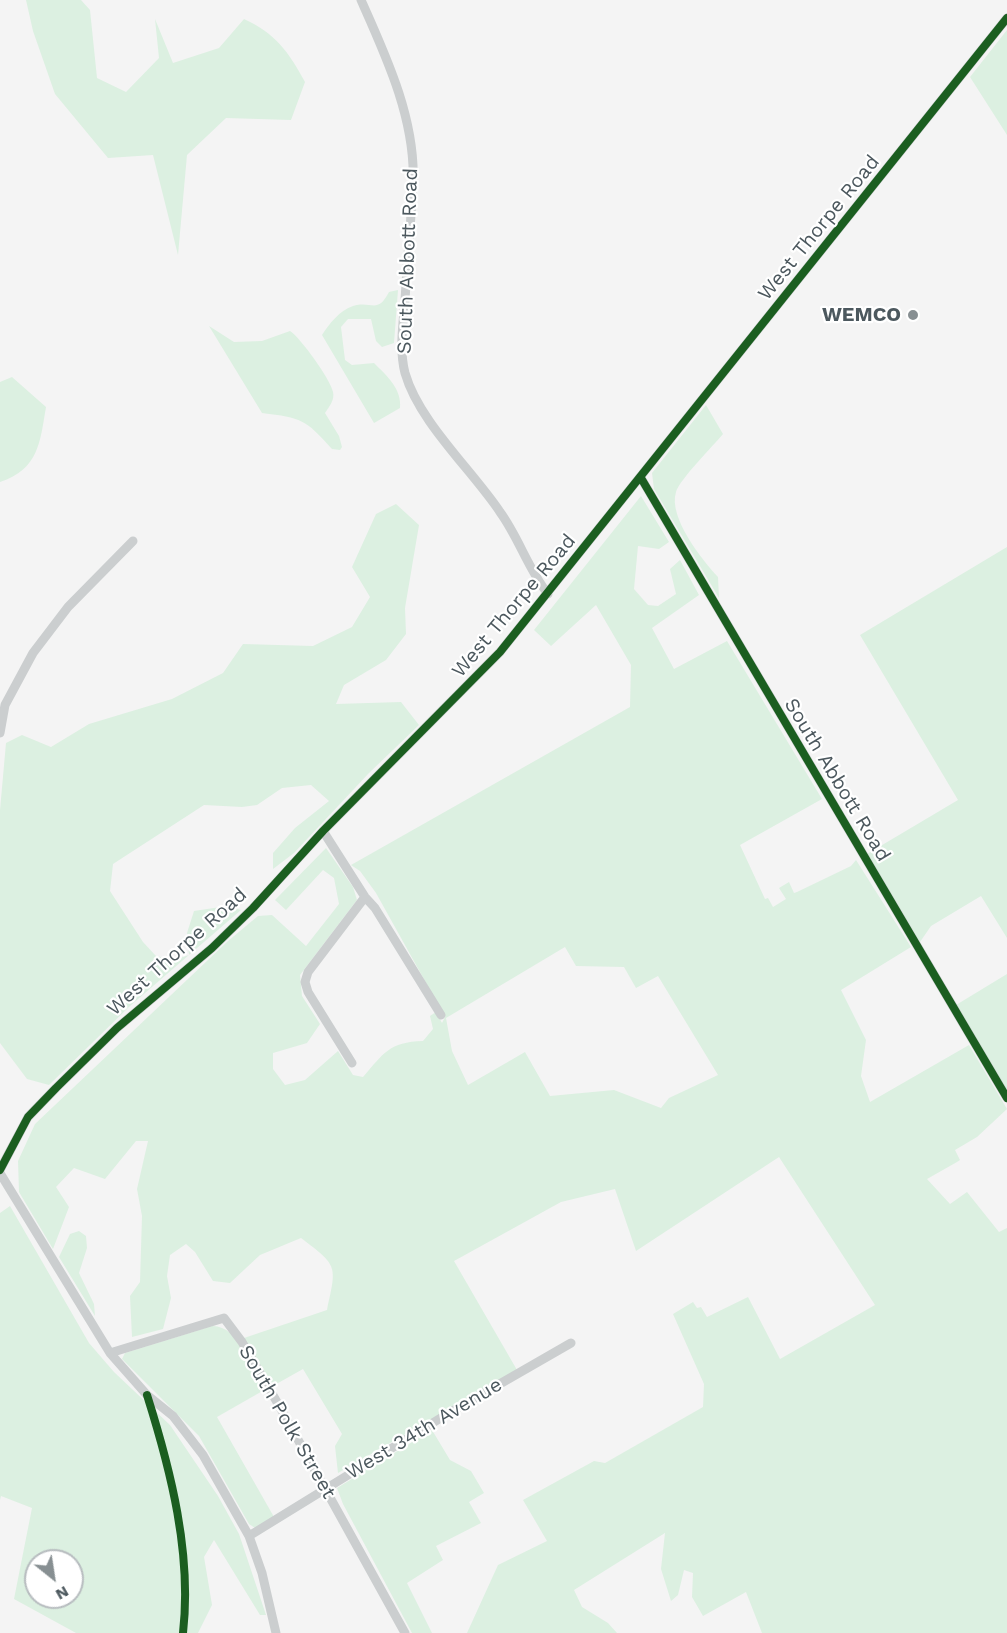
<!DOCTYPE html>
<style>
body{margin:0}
#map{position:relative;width:1007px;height:1633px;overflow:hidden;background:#f4f4f4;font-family:"Work Sans",sans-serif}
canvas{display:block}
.north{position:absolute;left:24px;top:1549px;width:60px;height:60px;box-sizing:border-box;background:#fff;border:2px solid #b7bcbf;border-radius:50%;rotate:150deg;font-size:16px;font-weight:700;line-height:24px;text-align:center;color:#4c585e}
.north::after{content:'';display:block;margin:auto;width:21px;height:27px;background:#878f92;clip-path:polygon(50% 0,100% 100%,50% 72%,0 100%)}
</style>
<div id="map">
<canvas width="1007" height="1633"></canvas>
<div class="north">N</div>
</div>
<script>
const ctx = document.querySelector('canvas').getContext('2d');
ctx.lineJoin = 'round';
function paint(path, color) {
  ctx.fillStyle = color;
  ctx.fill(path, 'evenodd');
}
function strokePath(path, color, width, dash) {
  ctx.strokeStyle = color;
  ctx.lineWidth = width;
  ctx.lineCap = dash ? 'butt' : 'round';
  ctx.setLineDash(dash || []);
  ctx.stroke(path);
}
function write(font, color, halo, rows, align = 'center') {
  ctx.font = font + ' "Work Sans",sans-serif';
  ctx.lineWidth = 4.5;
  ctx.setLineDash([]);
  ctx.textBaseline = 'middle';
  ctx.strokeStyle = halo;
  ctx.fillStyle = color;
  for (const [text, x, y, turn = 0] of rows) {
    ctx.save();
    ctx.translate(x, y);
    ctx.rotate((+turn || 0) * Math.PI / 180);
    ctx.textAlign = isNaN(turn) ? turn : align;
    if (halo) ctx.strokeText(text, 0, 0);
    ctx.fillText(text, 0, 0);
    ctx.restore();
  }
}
paint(new Path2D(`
 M26,0h55l9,10 7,68 29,14 33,-34 -4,-39 18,44 46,-15 25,-29c31,14 45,33 61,63l-14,38 -65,-2 -39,37 -9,100 -25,-100 -45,3 -53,-64 -22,-63z
 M1007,30v105l-37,-58z
 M398,290l-4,53 -12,4 -6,-6 -5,-22h-23l-7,8 4,33 7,5 22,-2c13,13 28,26 26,45l-26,15 -52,-88c7,-11 18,-25 31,-29 19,-6 24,9 36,-14z
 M209,326l25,16 28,-1 28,-10c10,6 41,49 43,61 2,8 -4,15 -8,21l14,23 3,11 -2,3 -8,-1c-27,-30 -30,-31 -70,-36z
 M12,377l34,30c-6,35 -7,62 -46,75v-100z
 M706,405l17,29c-10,12 -43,45 -47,58 -8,25 26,68 42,85l1,21 -65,-109 -2,-16z
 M641,496l28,46 -10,7 -21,-3 -4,43 14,16 10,1 18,-12 -6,-25 10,-9 19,35 -47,33 22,41 53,-28 95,158 -82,46 25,54 3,-1 5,9 13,-8 -7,-11 10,-6 5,11 3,-1 54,-26 5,-6 55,87 -70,43 25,50 -5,36 9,26 99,-57 38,64 -30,28 -22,13 5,10 -3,2 -30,17 23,25 17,-12 32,40 8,-4v405h-245l-16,-41 -43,24 -11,-19 1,-24 -9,-3 -6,25 -7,6 -10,-32 4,-36 -91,57 8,17 26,16 9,10h-150l31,-68 49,-24 -24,-41 71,-39 11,2 98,-56 1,-23 -31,-70 20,-12 4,6 4,-1 6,10 41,-20 32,62 95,-54 -96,-148 -143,94 -21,-62 -54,13 -107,59 63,109 -179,103 -3,-27 7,-12 -39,-65 -32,18 -27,-49 83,-28c10,-45 11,-44 -26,-72l-41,17 -30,28 -17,-2 -18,-29 -9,-8 -16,11 -3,21 4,22 -8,31 -31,8 -2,-41 10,-14 2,-66 -5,-27 11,-48h-12l-31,38 -31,-11 -18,19 13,20 -16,42 -34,-57 -1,-31 17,-37 193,-183 30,-25 14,-1 34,31 33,-42 -5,-26 -11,-8 -37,40 -11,-10 51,-52 27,39 4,13 -57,75 2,21 18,28 -13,19 -34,10v16l12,16 20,-5 33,-29 15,24 10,2c21,-24 26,-35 60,-36l10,-12 -3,-13 6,-4 6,11 3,-6 -69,-124 -16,-22 -9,-6 279,-158 1,-42 -35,-60 -45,41 -17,-16zM565,947l11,19 48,1 12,21 22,-12 60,99 -49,23 -8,10 -47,-18 -64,6 -25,-44 -57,33 -16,-34 -6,-33z
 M396,504l23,21 -14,83 1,26 -20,26 -42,25 -8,19 65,-2 18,23 -50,48 -75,80 -21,16v-16l22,-25 34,-27 -18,-16 -29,3 -25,17 -15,2 -38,-2 -91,59 -3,27 33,51 13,14 18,4 15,-5 -2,-22 7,-22 33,-5 14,4 -111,96 -81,79 -22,-6 -27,-36v-233l6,-67 16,-8 29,12 38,-23 83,-25 51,-26 20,-29 70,2 39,-19 18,-30 -18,-30 24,-53z
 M1007,547v391l-26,-42 -50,30 -11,16 -53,-88 91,-54 -98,-165z
 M1007,974v116l-51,-85z
 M10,1206l79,137 25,29 56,53 48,71 21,38 27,81h-6l-46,-75 -10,17 8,48 -14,28h-122l-62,-34 18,-91 -31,-12 -1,4v-287zM36,1561h36v36h-36z
 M79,1231l7,5 1,12 -8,25 15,31 1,12 -36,-59 11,-23z
 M212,1326c26,-1 42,43 54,63l-49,28 57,100 -19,11 -6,-4 -50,-88 -77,-77 3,-6z
 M432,1430l18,30 21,11 13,22 -15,9 12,21 -45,23 7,14 -36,23 25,50h-20l-69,-129 -6,-16z`), '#dcf0e1');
strokePath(new Path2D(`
 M361,0c25,56 55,120 52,183 -2,39 -6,79 -8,118 -2,23 -6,49 0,72 14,49 67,97 95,139 19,26 28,57 48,82
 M641,478l366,620
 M0,733l5,-28 28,-52 35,-46 65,-66
 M323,831l42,66 10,11 66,107
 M352,1063l-44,-71 -3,-10 3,-10 57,-75
 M0,1170l28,-53 28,-29 61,-60 95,-80 41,-40 70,-77 177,-179 507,-634
 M0,1173l110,180 37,42 26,21 30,39 46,81 13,37 14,60
 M110,1353l114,-35 18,24 39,67 124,224
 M249,1536l195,-120 127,-73`), '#cbcecf', 9);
strokePath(new Path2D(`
 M641,478l366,620
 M0,1170l28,-53 28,-29 61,-60 95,-80 41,-40 70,-77 177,-179 507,-634
 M147,1395c24,76 45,159 36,238`), '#1b5e20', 8);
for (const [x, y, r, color] of [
 [913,315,6,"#878f92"]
]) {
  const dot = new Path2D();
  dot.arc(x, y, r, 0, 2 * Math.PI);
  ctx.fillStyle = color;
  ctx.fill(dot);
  strokePath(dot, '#fff', 2);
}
write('20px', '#4c585e', '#fff', [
 ["West Thorpe Road",819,228,-51],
 ["South Abbott Road",408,261,-88],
 ["West Thorpe Road",514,606,-50],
 ["South Abbott Road",837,780,59],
 ["West Thorpe Road",177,952,-42],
 ["South Polk Street",287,1422,60],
 ["West 34th Avenue",424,1429,-31]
]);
write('bold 20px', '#4c585e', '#fff', [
 ["WEMCO",901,315]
], 'right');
</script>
